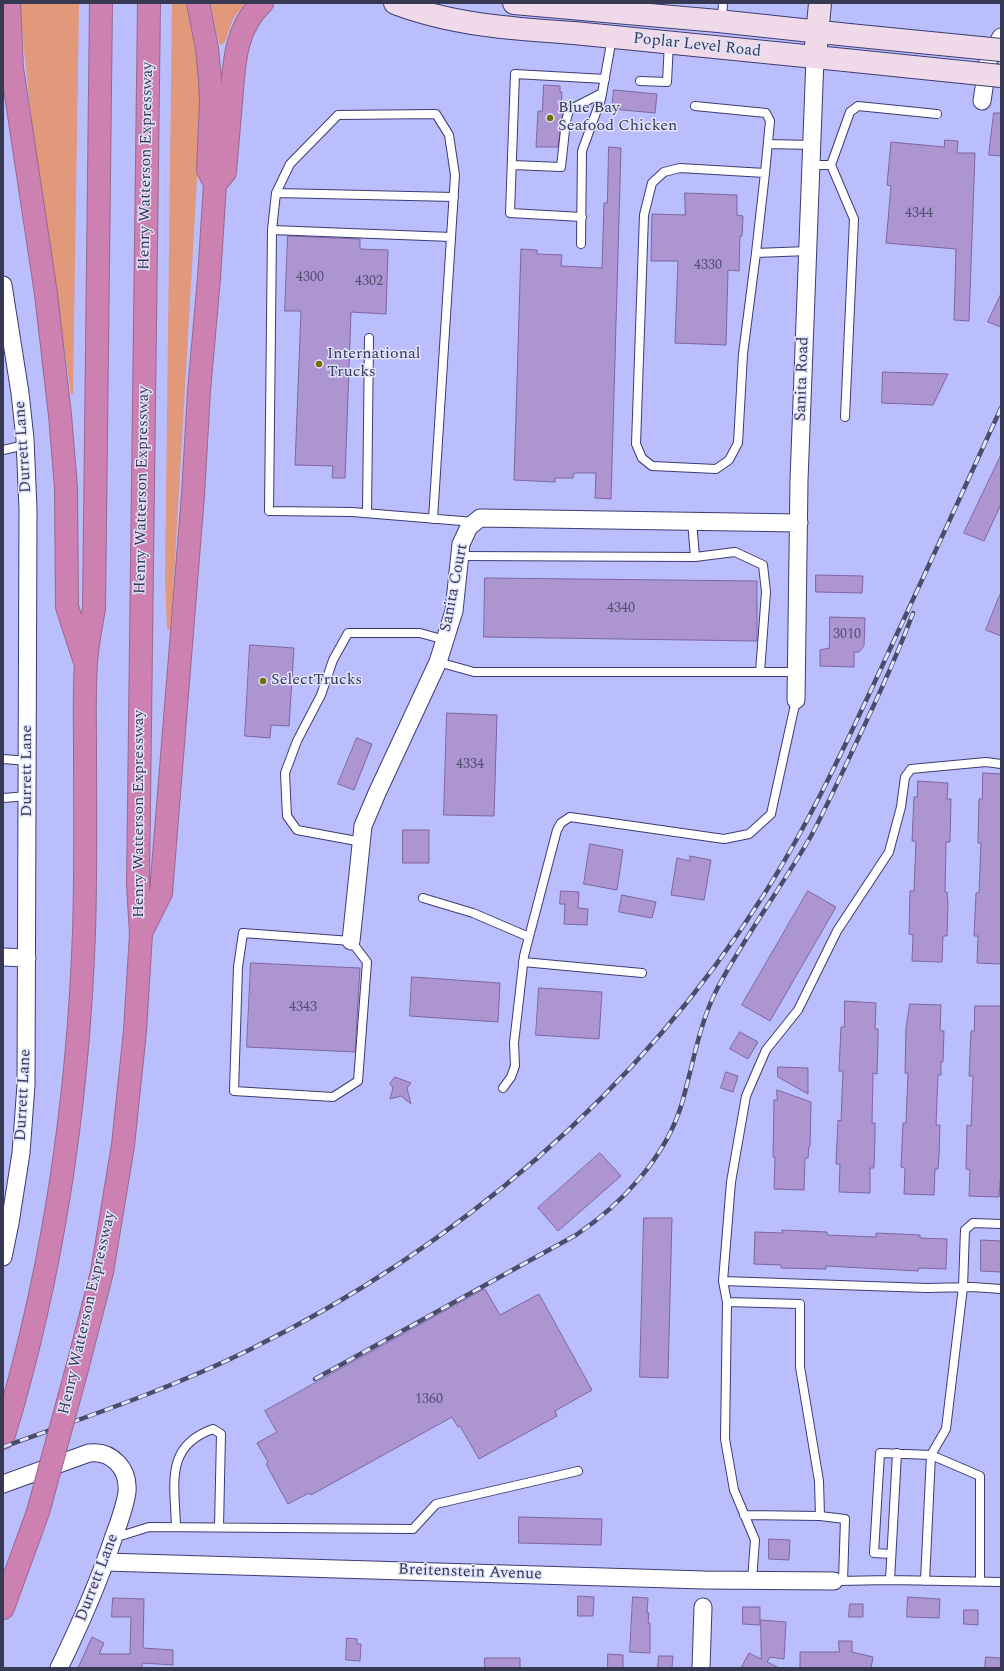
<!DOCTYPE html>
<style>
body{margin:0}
#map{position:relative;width:1004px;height:1671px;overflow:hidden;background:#bbbefd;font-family:Spectral,serif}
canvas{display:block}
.frame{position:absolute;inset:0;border:4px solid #373851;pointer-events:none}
</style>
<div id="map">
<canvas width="1004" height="1671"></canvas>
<div class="frame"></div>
</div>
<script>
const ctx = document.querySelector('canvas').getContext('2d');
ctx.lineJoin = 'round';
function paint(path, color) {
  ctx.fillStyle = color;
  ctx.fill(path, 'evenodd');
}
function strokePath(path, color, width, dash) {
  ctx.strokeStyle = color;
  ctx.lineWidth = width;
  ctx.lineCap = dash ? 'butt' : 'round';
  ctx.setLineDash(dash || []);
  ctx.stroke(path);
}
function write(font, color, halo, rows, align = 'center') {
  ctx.font = font + ' Spectral,serif';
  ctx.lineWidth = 3;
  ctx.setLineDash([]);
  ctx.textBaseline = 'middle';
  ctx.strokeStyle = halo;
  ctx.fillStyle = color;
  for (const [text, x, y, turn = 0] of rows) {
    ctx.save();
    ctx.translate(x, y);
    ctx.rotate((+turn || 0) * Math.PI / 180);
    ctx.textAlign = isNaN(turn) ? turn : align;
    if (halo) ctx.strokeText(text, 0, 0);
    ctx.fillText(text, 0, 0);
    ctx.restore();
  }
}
paint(new Path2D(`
 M19,3h60l-6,391h-2l-9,-62 -4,-16 -25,-181z
 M172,3h15l11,55 2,42 -2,63 -24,415 -3,51 -4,1 -2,-51z
 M210,3h35l-12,16 -8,23 -4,3 -2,-2z`), '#e1987b');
const building = new Path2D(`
 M544,85l16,1v6h2l-1,19 2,1 -5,35h-22l2,-36h4z
 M614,90l43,4 -2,19 -43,-4z
 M994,113h7v43l-12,-1z
 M945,140l13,1 -1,12h18l-6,168 -15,-1 2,-71 -70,-6 5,-57 -4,-1 4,-43 53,5z
 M609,147l12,1 -10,351 -16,-1 1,-25h-22l-1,5h-18v4l-41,-2 7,-231 16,1v4l25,1 -1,11 41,2 2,-65h3z
 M685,193l52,2v20l6,1 -1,20h-2l-1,35 -11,-1 -2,75 -51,-2 3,-82h-27l1,-47 33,1z
 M288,236l72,3v10l28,1 -2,64 -35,-2 -6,166h-13l1,-12 -38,-1 6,-154h-16z
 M1001,294v33l-13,-5z
 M883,372l65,2 -15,31 -51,-2z
 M1001,455v49l-17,37 -20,-8z
 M816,575l47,1 -1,17 -46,-1z
 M485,578l272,3v60l-273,-4z
 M1000,595h1v41l-15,-6z
 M830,617l35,1 -1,28 -5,6h-5v15l-34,-1v-16l9,-2z
 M250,645l44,3 -5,78 -18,-1 -1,13 -25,-2z
 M447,713l50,2 -3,101 -50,-1z
 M357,738l15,6 -18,46 -16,-6z
 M983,773l18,1v190l-24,-1 1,-27h-4l2,-43h3l2,-50h-3l1,-44h3z
 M918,781l30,2 -1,16h4l-1,43h-4l-1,50h2l1,11 -1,33h-4l-1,26 -30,-1 1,-26 -4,-1 1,-43h4l2,-50h-4l2,-44h3z
 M403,830h26v33h-26z
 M590,844l33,6 -6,40 -33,-6z
 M690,856l21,4 -7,40 -33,-5 6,-37 13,3z
 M561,891l18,1 -1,16 10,1 -1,16 -23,-1 1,-20h-5z
 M808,891l28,16 -66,114 -28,-16z
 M622,895l34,7 -4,16 -33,-6z
 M251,963l109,5 -5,84 -108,-5z
 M412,977l88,6 -2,39 -88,-6z
 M539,988l63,4 -3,47 -63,-4z
 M845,1001l31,2 -1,26h3v11l-1,34 -4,-1 -1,50h3v12l-1,33h-4v25l-31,-1 1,-28h-4l2,-44 3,1 2,-50h-4l2,-44h3z
 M910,1004l31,1 -1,26h4l-1,31h-2v13h-3l-2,50h4l-1,31 -1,13h-3l-1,26 -30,-1 1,-26 -4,-1 2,-44h3l2,-50h-3l1,-44z
 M975,1006h26v164l-2,27 -30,-1 1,-26 -4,-1 1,-44 4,1 2,-50h-4l2,-45h3z
 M740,1032l18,10 -10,17 -18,-10z
 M778,1067l30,1v26l-30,-17z
 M726,1072l12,4 -5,16 -12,-4z
 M395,1077l16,6 -4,5 4,16 -10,-8 -11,3 3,-11 -3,-4z
 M777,1090l34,12 -1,44h-1l-1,12h-3l-1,32 -30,-1 1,-32h-2l1,-57h3z
 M600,1153l21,23 -63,55 -20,-23z
 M644,1218h28l-4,160 -28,-1z
 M782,1230l45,2v3l49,2v-4l44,2v3l27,1 -1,30 -27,-1 -1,3 -92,-5v3l-45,-1v-3l-27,-1 1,-32 27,1z
 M981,1240l20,1v31l-20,-1z
 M485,1289l15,26 39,-21 53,96 -37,21 2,5 -78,43 -19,-33 -2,1 -6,-10 -141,78 -2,-2 -21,11 -22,-40 2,-2 -11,-19 20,-11 -12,-21z
 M519,1517l83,2 -1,26 -82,-2z
 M769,1539l21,1 -1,20 -20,-1z
 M578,1596l16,1 -1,19h-15z
 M633,1597l15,1 -1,15h2l-1,10h2v30l-20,-1z
 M908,1597l32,2 -1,19 -32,-1z
 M113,1598l31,1 -1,49 30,2v15l-31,-2v5h-64l14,-31 12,6 -5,11h31l1,-37h-19z
 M850,1604h13v13h-14z
 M743,1607h17v18l-17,-1z
 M964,1610h14v15l-14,-1z
 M761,1620l25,2 -2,37 -14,-2 -3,5 12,6h-38l8,-15 12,6z
 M347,1638l10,1v5h4l-1,17 -14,-1z
 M839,1641h13v11l21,5 -2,11h-71v-16h39z
 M608,1654l15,1v13h-15z
 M659,1656h14l-1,12h-14z
 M986,1657l15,1v10h-16z
 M485,1658h35v10h-35z`);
paint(building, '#ac95d1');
strokePath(building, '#7c669e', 1);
const lane = new Path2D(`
 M722,21l1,-18
 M640,81l27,1 2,-39
 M695,106l71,7 4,8 -5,52 -85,-5 -16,4 -12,11 -8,32 -8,229 6,14 10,8 64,3 13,-9 9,-17 5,-89 13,-101 52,-2
 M768,144l45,1
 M512,165l49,2 5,-46 3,-11 33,-17
 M812,165h19l19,-53 8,-6 79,8
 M831,165l23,54 -9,198
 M276,193l178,4
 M582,217l-72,-4 5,-139 90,5
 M272,230l179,7
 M581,244l1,-93 19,-52 11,-61
 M756,253l9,-80
 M3,450l22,-5
 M367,513l2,-175
 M433,519l22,-344 -6,-40 -13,-21 -98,1 -48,49 -14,29 -4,37 -3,281 83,1 122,10
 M692,521l3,36 40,-5 28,13 3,27 -6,80
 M459,556l236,1
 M438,662l36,10h322
 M3,759l25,2
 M1001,764l-15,-2 -75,7 -6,8 -4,30 -12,45 -52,79 -39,79 -32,40 -20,46 -15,86 -8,99 204,7 45,-1 29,2
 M3,798l25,-2
 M362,842l-65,-12 -10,-14 -2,-43 12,-32 24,-46 12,-35 15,-27h72l25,7
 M423,898l50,15 56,24
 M243,933l108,8 16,21 -9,119 -25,16 -99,-6 4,-124z
 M523,962l119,11
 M503,1088l8,-11 4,-11 -1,-23 10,-87 33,-126 4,-7 9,-6 154,22 25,-5 22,-20 25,-114
 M723,1281l4,21
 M744,1515l76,1
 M176,1527c-1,-42 -12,-81 37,-98l8,5 -2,93
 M114,1538l35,-11 264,2 23,-25 142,-33
 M891,1554l-17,-1 6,-100 51,2 -6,126
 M752,1580l3,-40 -21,-50 -9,-51 2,-137 73,2v63l19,114 1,35 25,3 -2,62
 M890,1580l7,-127
 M838,1581l52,-1 111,2
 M980,1582v-106l-49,-21 15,-26 17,-142 2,-57 8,-7 28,1`);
const street = new Path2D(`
 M982,101l6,-40 13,-24
 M3,285l17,108 5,46 3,70 -2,576 -5,68 -11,70 -7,34
 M796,700l3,-220 16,-422
 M351,941l12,-115 14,-33 61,-131 16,-51 7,-67 8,-17 11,-9 319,5
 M3,957l24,1
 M3,1484l86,-31c23,-3 40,16 38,39 -2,15 -8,30 -13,44 -15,46 -34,89 -55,132
 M105,1562l599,18 130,1
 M701,1668l2,-61`);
const secondary = new Path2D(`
 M395,3c57,22 119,26 179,30l271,27
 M514,3l204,18 131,14
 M816,46l4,-43`);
const highway = new Path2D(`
 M9,3l3,65 34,226 14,121 6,73 1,119 17,52
 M215,184l10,-12c2,-23 4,-47 6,-70 3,-35 3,-73 31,-99
 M141,933l20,-40 32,-398 6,-104 10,-113 6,-94 -7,-14 3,-68 -1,-22 -3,-32 -9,-45
 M78,1365l24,-93 21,-127 12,-114 6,-97 -3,-49 11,-882
 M3,1438c50,-164 75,-335 81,-506 2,-62 1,-123 1,-185 0,-28 -1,-57 1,-84 1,-18 5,-37 8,-54l7,-606
 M3,1608l35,-96`);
strokePath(lane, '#3d3c72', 10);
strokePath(street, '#3d3c72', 19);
strokePath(secondary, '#3d3c72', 24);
strokePath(highway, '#98678f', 24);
strokePath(lane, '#fff', 8);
strokePath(street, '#fff', 17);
strokePath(secondary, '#f0d9e8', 22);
strokePath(highway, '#cd81b1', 22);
const rail = new Path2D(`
 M315,1379l261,-144c46,-31 90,-78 106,-132 11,-38 17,-79 35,-114 28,-53 64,-101 94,-153 17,-32 32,-65 47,-97 20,-42 39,-83 55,-126
 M3,1447c83,-30 167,-58 246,-97 207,-102 390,-258 514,-454 47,-74 84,-154 121,-234 40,-85 78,-169 117,-254`);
strokePath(rail, '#4b4c6b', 4.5);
strokePath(rail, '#e1e3fd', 3, [9]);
const secondaryBridge = new Path2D(`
 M849,35l152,15
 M845,60l156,16`);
const highwayBridge = new Path2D(`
 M38,1512l40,-147`);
strokePath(secondaryBridge, '#3d3c72', 24, []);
strokePath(highwayBridge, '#98678f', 24, []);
strokePath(secondaryBridge, '#f0d9e8', 22);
strokePath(highwayBridge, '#cd81b1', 22);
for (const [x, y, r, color] of [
 [550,118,4,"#776c06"],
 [319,364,4,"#776c06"],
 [263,681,4,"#776c06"]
]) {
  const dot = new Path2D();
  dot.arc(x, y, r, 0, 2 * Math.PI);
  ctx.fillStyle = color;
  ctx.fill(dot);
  strokePath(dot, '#e1e3fd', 1.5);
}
write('14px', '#544f71', null, [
 ["4344",919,214],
 ["4330",708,266],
 ["4300",310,278],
 ["4302",369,282],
 ["4340",621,609],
 ["3010",847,635],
 ["4334",470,765],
 ["4343",303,1008],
 ["1360",429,1400]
]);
write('16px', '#373851', '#e1e3fd', [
 ["Poplar Level Road",697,46,6],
 ["Henry Watterson Expressway",147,166,-89],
 ["Sanita Road",803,379,-88],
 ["Durrett Lane",24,447,-94],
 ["Henry Watterson Expressway",143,490,-89],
 ["Sanita Court",455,588,-79],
 ["Durrett Lane",28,771,-90],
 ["Henry Watterson Expressway",140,814,-90],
 ["Durrett Lane",24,1095,-87],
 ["Henry Watterson Expressway",88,1313,-77],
 ["Breitenstein Avenue",470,1573,2],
 ["Durrett Lane",98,1578,-69]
]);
write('16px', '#373851', '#e1e3fd', [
 ["Blue Bay",558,109],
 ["Seafood Chicken",558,127],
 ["International",327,355],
 ["Trucks",327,373],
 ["SelectTrucks",271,681]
], 'left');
</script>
